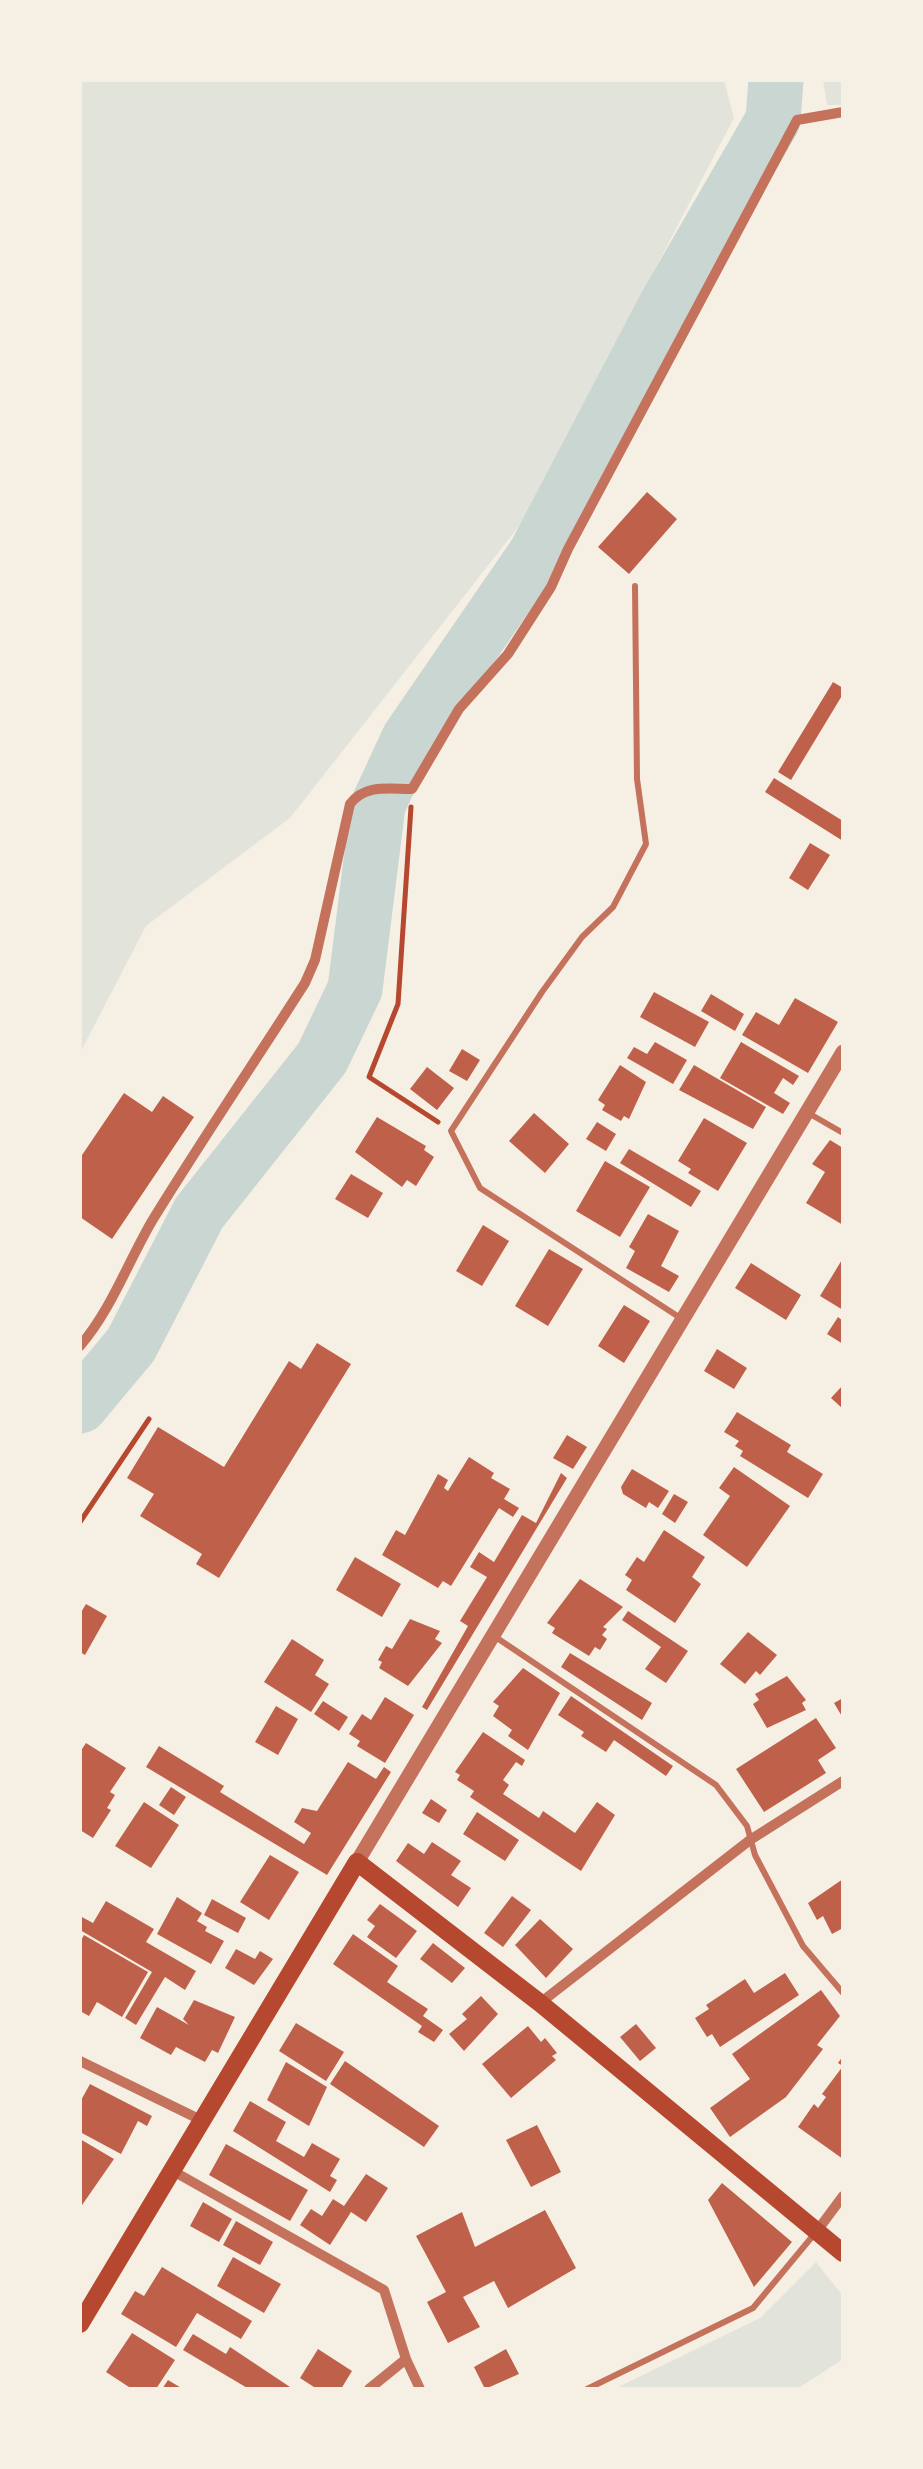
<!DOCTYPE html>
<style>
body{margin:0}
#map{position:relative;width:923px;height:2469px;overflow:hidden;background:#f6efe4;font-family:Karla,sans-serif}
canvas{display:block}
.frame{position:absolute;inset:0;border:82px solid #f6efe4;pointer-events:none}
</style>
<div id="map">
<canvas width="923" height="2469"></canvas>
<div class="frame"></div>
</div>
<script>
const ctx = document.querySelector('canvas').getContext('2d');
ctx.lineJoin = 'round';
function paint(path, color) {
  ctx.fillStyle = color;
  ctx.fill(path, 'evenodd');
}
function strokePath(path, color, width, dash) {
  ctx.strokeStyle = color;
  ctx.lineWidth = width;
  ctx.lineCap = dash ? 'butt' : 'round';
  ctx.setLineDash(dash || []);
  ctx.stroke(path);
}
paint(new Path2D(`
 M80,80h644l10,38 -211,403 -233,297 -144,108 -66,127z
 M823,80h20v25h-16z
 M816,2262l27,34v63l-46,30h-183l146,-71z`), '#e2e4dc');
strokePath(new Path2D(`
 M80,1406l51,-61 68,-132 123,-155 33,-69 23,-184 31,-67 127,-185 130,-248 107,-185 3,-40`), '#c9d6d2', 55);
paint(new Path2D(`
 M647,492l30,27 -48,55 -31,-27z
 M833,682l10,6v6l-52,86 -13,-8z
 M774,778l69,43v20l-78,-49z
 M810,843l20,12 -22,35 -19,-12z
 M654,992l55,30 -14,25 -55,-30z
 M711,994l33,20 -9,17 -34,-20z
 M795,998l43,24 -30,51 -66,-38 14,-23 23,13z
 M655,1042l32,18 -14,24 -46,-26 7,-11 13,7z
 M741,1042l58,34 -6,9 -10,-7 -9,15 16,10 -7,11 -63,-36z
 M462,1049l18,11 -13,21 -18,-10z
 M620,1065l26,17 -17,37 -5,-3 -3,5 -19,-11 3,-5 -7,-5z
 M694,1065l72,42 -13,22 -74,-39z
 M427,1067l27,21 -17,22 -27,-21z
 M124,1093l28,19 11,-16 31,21 -82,122 -32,-22v-59z
 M534,1113l35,31 -24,29 -36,-32z
 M377,1117l49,29 -2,4 10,7 -18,29 -9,-6 -5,7 -47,-35z
 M704,1118l43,25 -29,48 -30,-18 3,-4 -13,-8z
 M597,1122l19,12 -10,17 -20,-12z
 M830,1140l13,8v77l-37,-22 19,-31 -13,-8z
 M629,1149l72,42 -10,16 -71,-44z
 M605,1161l45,26 -30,50 -44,-26z
 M351,1174l32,19 -15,25 -33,-19z
 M648,1214l31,17 -18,35 18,10 -10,16 -43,-24 9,-17 -6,-4z
 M483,1225l26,16 -27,45 -26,-15z
 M549,1249l34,20 -35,57 -33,-20z
 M843,1258v52l-23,-14z
 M751,1263l50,32 -15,25 -51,-32z
 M624,1305l26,16 -26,42 -26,-17z
 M838,1317l5,4v23l-16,-10z
 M317,1343l34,21 -132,214 -23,-14 6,-10 -62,-38 14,-22 -27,-16 31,-51 66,40 65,-106 12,8z
 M717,1349l30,19 -13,21 -30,-18z
 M843,1385v24l-12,-11z
 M737,1412l54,33 -4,7 36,22 -15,24 -68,-42 3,-5 -8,-5 4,-5 -15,-9z
 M567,1435l20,12 -14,22 -20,-11z
 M469,1457l25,16 -3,5 19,11 -6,10 15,9 -6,9 -14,-9 -48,78 -8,-5 -5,7 -56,-33 14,-25 9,5 33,-61 10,6 -4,8 4,3z
 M734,1467l56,39 -43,61 -44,-32 27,-39 -11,-8z
 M632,1469l37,22 -11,17 -9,-6 -3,6 -23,-14 -2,-7z
 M561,1473l6,5 -140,232 -5,-3 46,-81 -8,-5 27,-44 -17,-10 9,-15 15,10 28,-47 14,8z
 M674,1494l14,8 -13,21 -13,-9z
 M664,1530l41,27 -13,20 9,7 -26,39 -49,-33 6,-10 -7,-5 12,-18 7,5z
 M355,1557l46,27 -19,33 -46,-27z
 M580,1579l43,28 -20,20 4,2 -5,6 5,4 -7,11 -5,-3 -6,9 -37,-23 3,-5 -8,-5z
 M86,1604l21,12 -22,39 -5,-3v-38z
 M628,1611l60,40 -22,32 -21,-14 16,-22 -39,-27z
 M410,1619l30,12 -5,8 7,4 -34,43 -29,-18 3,-6 -4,-2 8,-14 6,3z
 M748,1632l29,23 -17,20 -4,-4 -11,13 -25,-20z
 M292,1639l32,21 -9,15 14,9 -18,28 -47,-30z
 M570,1653l82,50 -10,17 -81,-53z
 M523,1668l37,25 -32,57 -20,-14 4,-6 -19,-14 6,-10 -6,-4z
 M787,1676l19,24 -4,3 4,7 -39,18 -14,-24 6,-4 -4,-6z
 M571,1696l102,70 -7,10 -52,-36 -8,12 -25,-16 3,-4 -26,-17z
 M385,1697l29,18 -29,48 -28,-17 3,-5 -11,-7 13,-20 9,6z
 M843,1698v20l-9,-15z
 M323,1701l25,16 -9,14 -25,-17z
 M276,1706l22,13 -20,36 -23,-13z
 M816,1718l20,30 -18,12 8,13 -62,39 -28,-43z
 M483,1732l42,28 -3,6 -6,-4 -13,18 6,5 -6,9 36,24 4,-7 32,22 22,-31 18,13 -34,56 -111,-74 4,-6 -17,-11 3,-5 -5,-3z
 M86,1743l40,25 -16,24 5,3 -8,13 4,2 -18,28 -13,-8v-78z
 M159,1746l65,40 -4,6 84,52 7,-11 -17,-11 8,-14 15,3 31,-49 28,17 8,-12 7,5 -64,103 -181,-108z
 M171,1787l15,10 -12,18 -15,-10z
 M431,1799l16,11 -8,13 -17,-10z
 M144,1802l35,23 -28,43 -36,-22z
 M477,1812l42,28 -14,21 -42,-27z
 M432,1842l29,19 -10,14 20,13 -13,19 -62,-46 12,-18 16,11z
 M270,1855l29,17 -30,48 -29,-18z
 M843,1879v49l-11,6 -9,-18 -6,4 -9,-17z
 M512,1896l19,14 -28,37 -19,-14z
 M177,1897l25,16 -5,8 10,6 -2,4 19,10 -13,23 -54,-30z
 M212,1899l34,19 -8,15 -34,-18z
 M106,1901l48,28 -8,13 50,29 -11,19 -20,-13 -29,48 -11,-7 27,-46 -72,-42v-14l13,7z
 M380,1904l37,27 -21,27 -29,-21 8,-11 -8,-6z
 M540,1919l33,30 -27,29 -31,-33z
 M353,1934l45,32 -11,16 41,27 -5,7 20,14 -9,12 -16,-10 4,-6 -89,-62z
 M84,1935l64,37 -26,45 -25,-15 -8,14 -9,-5v-69z
 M433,1943l32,25 -13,15 -32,-24z
 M236,1949l19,10 5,-8 13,8 -19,26 -29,-17z
 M785,1973l14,22 -79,52 -8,-13 -5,3 -12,-19 14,-9 -3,-4 39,-26 9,14z
 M821,1990l19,26 -23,29 6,4 -37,48 -56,40 -20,-29 40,-29 -18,-25z
 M481,1996l17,18 -34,37 -15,-17 18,-15 -5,-5z
 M194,2000l41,17 -17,36 -6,-3 -7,12 -29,-15 -5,8 -31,-17 17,-31 32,18 -6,-6z
 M296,2023l48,29 -18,29 -47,-30z
 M636,2024l20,24 -16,13 -20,-24z
 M528,2026l13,16 4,-4 12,15 -5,3 4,4 -45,38 -29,-34z
 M843,2056v103l-45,-32 16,-23 4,4 8,-11 -4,-3 21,-28 -5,-3z
 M345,2061l94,65 -15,21 -94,-63z
 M286,2062l41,25 -18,39 -42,-26z
 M90,2084l62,32 -5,10 -9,-5 -17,33 -41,-22v-30z
 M250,2101l36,21 -10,19 28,16 8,-14 28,16 -10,17 7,4 -7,12 -97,-61z
 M537,2125l24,47 -30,15 -25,-47z
 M80,2139l34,20 -34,49z
 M226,2144l82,46 -18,31 -81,-46z
 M366,2174l22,14 -22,34 -15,-10 -21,33 -30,-20 11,-16 11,7 11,-17 11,7z
 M722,2183l70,59 -38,45 -46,-87z
 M203,2202l29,17 -13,23 -29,-16z
 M545,2210l31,58 -68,40 -14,-27 -31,16 17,30 -32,16 -21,-41 19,-10 -30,-56 46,-24 13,35z
 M236,2221l37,21 -13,23 -37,-20z
 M233,2257l48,27 -17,29 -47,-27z
 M162,2267l90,54 -11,18 -44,-26 -21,34 -55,-33 14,-23 9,5z
 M132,2333l43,27 -19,29h-24l-26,-17z
 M193,2334l33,20 4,-7 63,42h-44l-66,-39z
 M318,2349l34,22 -11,18h-24l-17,-11z
 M506,2349l13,25 -34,15 -11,-22z
 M168,2380l15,9h-21z`), '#bf614a');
strokePath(new Path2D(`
 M411,807l-13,197 -29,73 69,45
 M80,1522l69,-103`), '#b5482f', 5);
strokePath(new Path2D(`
 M635,586l2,193 9,65 -33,63 -31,30 -40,55 -91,139 29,57 202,131
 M810,1114l33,19
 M494,1636l222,149 31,41 8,29 48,91 40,47
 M587,2389l166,-81 63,-76`), '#c5725c', 6);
strokePath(new Path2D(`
 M80,1346c32,-38 47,-82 72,-125 49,-80 102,-158 153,-238l10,-23 35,-156c15,-20 38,-15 62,-15l47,-80 49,-55 43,-67 17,-38 229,-429 46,-8
 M540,2003l210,-163 93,-59
 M80,2061l123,60
 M173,2171l211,119 22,69 -37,30
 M817,2231l26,-35
 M406,2359l14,30`), '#c5725c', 10);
strokePath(new Path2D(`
 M357,1862l486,-810`), '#c5725c', 15);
strokePath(new Path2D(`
 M80,2324l277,-462 183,141 303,250`), '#b5482f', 18);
</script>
